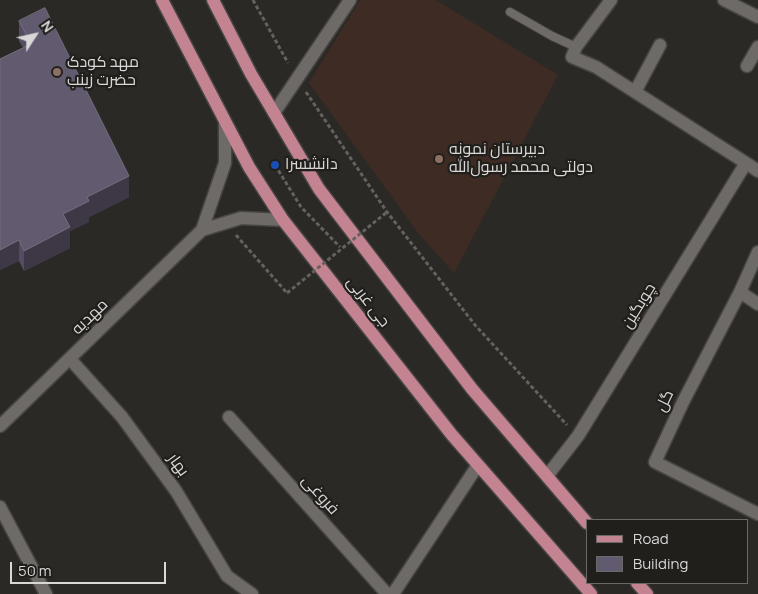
<!DOCTYPE html>
<meta charset="utf-8">
<style>
body{margin:0}
#map{position:relative;width:758px;height:594px;overflow:hidden;background:#2b2926;font-family:Manrope,sans-serif}
canvas{display:block}
.legend{position:absolute;left:586px;top:519px;width:162px;height:65px;box-sizing:border-box;background:#211f1c;border:1px solid #6b6967;margin:0;padding:6px 9px;list-style:none;font-size:15px;color:#dad8d7}
.legend li{display:flex;align-items:center;gap:10px;height:25px}
.legend b{width:25px;border:1px solid #6b6967}
.north{position:absolute;left:10px;top:10px;width:50px;height:50px;-webkit-text-stroke:4px #211f1c;paint-order:stroke;rotate:55deg;font-size:14px;font-weight:700;line-height:20px;text-align:center;color:#dad8d7}
.north::after{content:'';display:block;margin:auto;width:18px;height:22px;background:#dad8d7;clip-path:polygon(50% 0,100% 100%,50% 72%,0 100%)}
.scale{position:absolute;left:10px;top:562px;width:156px;height:22px;box-sizing:border-box;border:2px solid #dad8d7;border-top:0;padding-left:6px;font-size:15px;line-height:18px;white-space:nowrap;color:#dad8d7;-webkit-text-stroke:4px #211f1c;paint-order:stroke}
</style>
<div id="map">
<canvas width="758" height="594"></canvas>
<ul class="legend">
<li><b style="height:6px;background:#c48391"></b>Road</li>
<li><b style="height:14px;background:#625b6f"></b>Building</li>
</ul>
<div class="north">N</div>
<div class="scale">50 m</div>
</div>
<script>
const ctx = document.querySelector('canvas').getContext('2d');
ctx.lineJoin = 'round';
function paint(path, color) {
  ctx.fillStyle = color;
  ctx.fill(path, 'evenodd');
}
function strokePath(path, color, width, dash) {
  ctx.strokeStyle = color;
  ctx.lineWidth = width;
  ctx.lineCap = dash ? 'butt' : 'round';
  ctx.setLineDash(dash || []);
  ctx.stroke(path);
}
function write(font, color, halo, rows, align = 'center') {
  ctx.font = font + ' Manrope,Cairo,sans-serif';
  ctx.lineWidth = 4.5;
  ctx.setLineDash([]);
  ctx.textBaseline = 'middle';
  ctx.strokeStyle = halo;
  ctx.fillStyle = color;
  for (const [text, x, y, turn = 0] of rows) {
    ctx.save();
    ctx.translate(x, y);
    ctx.rotate((+turn || 0) * Math.PI / 180);
    ctx.textAlign = isNaN(turn) ? turn : align;
    if (halo) ctx.strokeText(text, 0, 0);
    ctx.fillText(text, 0, 0);
    ctx.restore();
  }
}
paint(new Path2D(`
 M360,0h76l122,75 -104,198 -35,-39 -110,-151z`), '#3e2c24');
const service = new Path2D(`
 M510,12l42,24 24,11`);
const minor = new Path2D(`
 M611,0l-35,47 -4,10 24,10 150,96
 M724,0l34,17
 M747,66l11,-19
 M635,92l25,-47
 M274,113l76,-113
 M758,252l-18,40 -57,110 -28,60 103,52
 M740,292l18,12
 M70,359l52,58 54,74 51,85 25,18
 M229,417l158,177
 M547,476l31,-40 168,-273 12,8
 M0,507l46,87
 M393,594l85,-129`);
const tertiary = new Path2D(`
 M202,230l39,-12 42,2
 M0,426l202,-196 23,-67v-40`);
const primary = new Path2D(`
 M162,0l87,167 34,53 169,215 139,159
 M213,0l38,74 68,115 153,200 115,134
 M637,583l10,11`);
strokePath(service, '#474543', 10);
strokePath(minor, '#474543', 15);
strokePath(tertiary, '#474543', 15);
strokePath(primary, '#474543', 15);
strokePath(new Path2D(`
 M253,0l35,63
 M306,92l81,120 88,113 92,100
 M275,165l26,42 39,40
 M236,235l51,58`), '#64625f', 3, [4, 2.5]);
strokePath(service, '#6d6a67', 8);
strokePath(minor, '#6d6a67', 12);
strokePath(tertiary, '#6d6a67', 12);
strokePath(primary, '#c48391', 12);
strokePath(new Path2D(`
 M287,293l100,-81`), '#64625f', 3, [4, 2.5]);
paint(new Path2D(`
 M19,21l110,176 -40,20v5l-19,9v17l-46,23 -5,-10 -19,9v-211l23,-11 -4,-7z`), '#544c63');
paint(new Path2D(`
 M129,176v21l-40,20v5l-19,9v17l-46,23v-20l39,-37 24,-17z
 M19,240v21l-19,9v-20z`), '#3e3745');
const building = new Path2D(`
 M45,8l84,168 -42,21 2,4 -26,13 7,13 -46,24 -5,-11 -19,10v-191l31,-15 -12,-23z`);
paint(building, '#625b6f');
strokePath(building, '#756e80', 1);
for (const [x, y, r, color] of [
 [57,72,5,"#8d6e63"],
 [439,159,5,"#8d6e63"],
 [275,165,5,"#1a4fb4"]
]) {
  const dot = new Path2D();
  dot.arc(x, y, r, 0, 2 * Math.PI);
  ctx.fillStyle = color;
  ctx.fill(dot);
  strokePath(dot, '#211f1c', 2);
}
write('16px', '#dad8d7', '#211f1c', [
 ["مهد کودک",67,63],
 ["حضرت زینب",67,81],
 ["دبیرستان نمونه",449,150],
 ["دولتی محمد رسول‌الله",449,168],
 ["دانشسرا",285,165]
], 'left');
write('16px', '#dad8d7', '#211f1c', [
 ["جی غربی",368,302,52],
 ["چوبگین",639,306,-58],
 ["مهدیه",90,317,-44],
 ["گل",665,401,-64],
 ["بهار",178,465,54],
 ["فروغی",320,495,48]
]);
</script>
